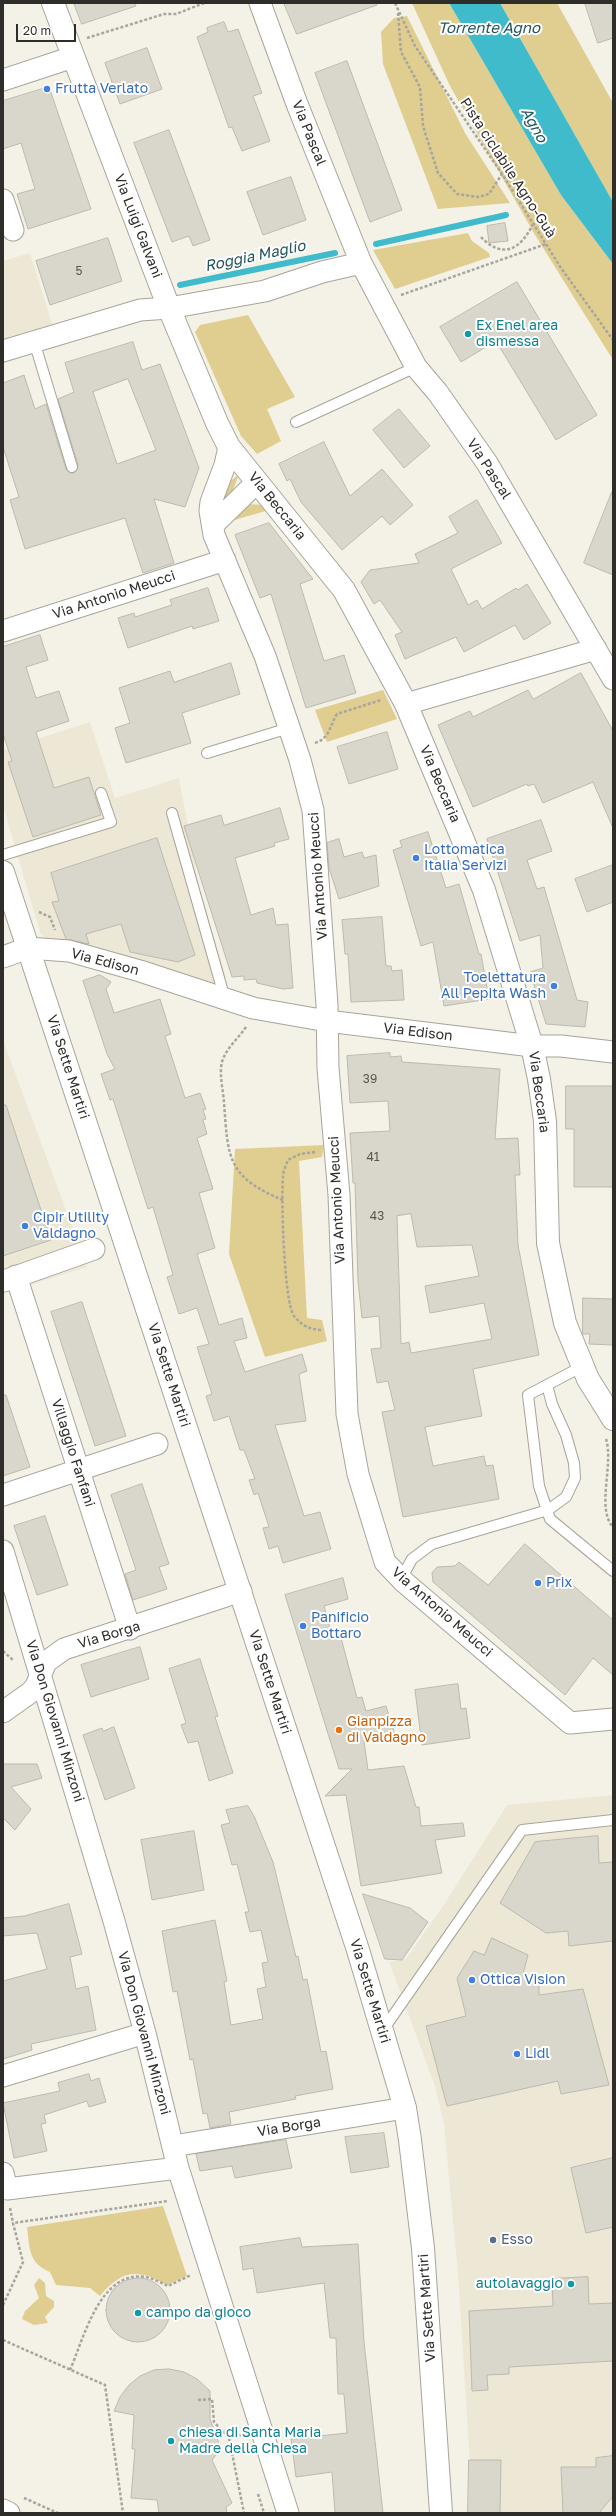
<!DOCTYPE html>
<meta charset="utf-8">
<style>
body{margin:0}
#map{position:relative;width:616px;height:2516px;overflow:hidden;background:#f4f2e7;font-family:"Golos Text",sans-serif}
canvas{display:block}
.frame{position:absolute;inset:0;border:4px solid #2e2d29;pointer-events:none}
.scale{position:absolute;left:16px;top:24px;width:60px;height:18px;box-sizing:border-box;border:2px solid #2e2d29;border-top:0;padding-left:5px;font-size:12px;line-height:14px;white-space:nowrap;color:#2e2d29;-webkit-text-stroke:3px #fff;paint-order:stroke}
</style>
<div id="map">
<canvas width="616" height="2516"></canvas>
<div class="frame"></div>
<div class="scale">20 m</div>
</div>
<script>
const ctx = document.querySelector('canvas').getContext('2d');
ctx.lineJoin = 'round';
function paint(path, color) {
  ctx.fillStyle = color;
  ctx.fill(path, 'evenodd');
}
function strokePath(path, color, width, dash) {
  ctx.strokeStyle = color;
  ctx.lineWidth = width;
  ctx.lineCap = dash ? 'butt' : 'round';
  ctx.setLineDash(dash || []);
  ctx.stroke(path);
}
function write(font, color, halo, rows, align = 'center') {
  ctx.font = font + ' "Golos Text",sans-serif';
  ctx.lineWidth = 4;
  ctx.setLineDash([]);
  ctx.textBaseline = 'middle';
  ctx.strokeStyle = halo;
  ctx.fillStyle = color;
  for (const [text, x, y, turn = 0] of rows) {
    ctx.save();
    ctx.translate(x, y);
    ctx.rotate((+turn || 0) * Math.PI / 180);
    ctx.textAlign = isNaN(turn) ? turn : align;
    if (halo) ctx.strokeText(text, 0, 0);
    ctx.fillText(text, 0, 0);
    ctx.restore();
  }
}
paint(new Path2D(`
 M30,253l25,80 -52,15v-87z
 M90,722l25,76 64,-20 20,108 27,91 -16,23 -164,-59 -6,-9 -37,-126v-56z
 M3,1040l84,227 -84,26z
 M613,1795v718h-140l-15,-239 -14,-150 -9,-38 -46,-124 17,-3 39,-56 62,-98z`), '#ede8d5');
paint(new Path2D(`
 M412,3h37l112,192 52,69v96l-78,-125 -85,-149z
 M500,3h57l56,100v99z
 M407,16l58,117 45,70 -72,6 -55,-145 -2,-32 13,-14z
 M468,233l4,8 17,12 1,4 -95,32 -22,-39z
 M248,315l47,82 -28,12 14,32 -24,13 -16,-18 -46,-104 5,-7z
 M239,474l-7,19 -14,11 10,-21z
 M247,504l16,1 6,5 -38,11z
 M383,690l14,29 -70,23 -12,-32z
 M324,1145l-2,12 -23,4 8,157 15,2 5,21 -62,16 -36,-103 6,-105z
 M163,2206l24,70 -20,9c-29,-17 -46,-15 -67,11l-10,-8 -34,-3 -6,-13c-22,-9 -20,-24 -23,-45z
 M39,2278l6,5 1,13 8,5v6l-9,10 3,6 -14,2 -12,-6 3,-8 14,-13 -5,-13z`), '#dfce90');
paint(new Path2D(`
 M449,3h51l113,199v62l-52,-69z`), '#40bbcb');
strokePath(new Path2D(`
 M376,244l130,-29
 M180,285l155,-32`), '#40bbcb', 6);
const building = new Path2D(`
 M74,3h61l1,3 -54,18z
 M284,3h93v2l-80,29z
 M585,3h28v35l-15,5z
 M224,22l4,10 10,-3 24,64 -9,3 17,45 -28,10 -10,-24 -3,1 -32,-91 11,-5 -1,-4z
 M147,48l15,41 -42,15 -15,-41z
 M347,61l55,149 -32,12 -55,-149z
 M49,87l42,122 -63,20 -11,-35 18,-5 -14,-46 -18,6v-48z
 M169,130l41,110 -17,6 -4,-10 -17,6 -38,-99z
 M291,177l15,43 -43,15 -16,-43z
 M505,223l3,18 -19,2 -2,-17z
 M108,238l14,43 -72,24 -14,-44z
 M517,282l80,133 -41,25 -60,-99 -35,21 -21,-35z
 M133,342l9,28 18,-6 39,104 -14,39 -31,-8 20,64 -31,10 -18,-55 -100,31 -15,-49 9,-3 -16,-50v-64l21,-8 11,34 11,-5 20,65 4,4h4l4,-8 -20,-66 16,-7 -9,-29zM128,379l28,71 -39,14 -24,-72z
 M399,409l31,37 -26,22 -31,-38z
 M324,442l26,54 32,-27 31,36 -23,20 -8,-9 -40,34 -41,-48 -11,-23 -3,2 -8,-17z
 M612,492h1v83l-29,-12z
 M477,500l25,43 -51,26 17,36 9,-5 5,9 34,-21 2,2 9,-6 24,39 -27,17 -9,-15 -51,27 -8,-15 -51,22 -10,-24 7,-3 -22,-32 -6,4 -13,-22 9,-12 49,-7 -4,-9 43,-21 -9,-16z
 M269,523l44,56 -13,5 24,77 20,-6 12,38 -50,15 -35,-114 -11,4 -25,-63z
 M208,588l11,33 -26,8 -1,-3 -64,22 -10,-30 16,-5 1,4 37,-12 -2,-5z
 M40,635l8,25 -22,7 10,31 23,-7 10,30 -33,11 18,56 35,-11 12,38 -68,22 -25,-75 4,-1 -9,-27v-87z
 M231,663l9,31 -58,19 9,30 -65,20 -11,-35 15,-5 -11,-35 51,-17 4,11z
 M581,673l32,58v97l-20,-46 -50,21 -9,-19 -6,2 -1,-2 -54,23 -35,-82 32,-14 3,6 55,-27 5,9z
 M387,732l11,37 -49,15 -12,-37z
 M280,808l9,31 -15,4 1,3 -40,12 16,57 22,-7 3,17 12,-1 5,64 -10,1 -26,-6 -1,-4 -12,1v-4l-12,1 -48,-151 37,-11 3,10z
 M541,820l11,31 -25,9 10,29 7,-2 33,113 11,2 -3,25 -39,-3 -16,-52 13,-4 -3,-33 -20,6 -33,-102z
 M428,832l18,56 13,-4 20,70h2l8,45 -45,7 -11,-64 -12,4 -28,-96 9,-3 -2,-6z
 M157,838l38,117 -17,7 -48,-10 -9,-28 -35,10 3,10 -23,-5 -14,-37 7,-1 -8,-28z
 M339,839l5,18 18,-5 2,6 12,-3 3,31 -40,13 -10,-31 -2,-25z
 M613,865v37l-26,10 -12,-33z
 M382,917l4,49h5l1,5 10,-1 2,30 -53,2 -3,-48h-3l-3,-34z
 M100,975l11,7 -5,7 8,24 46,-14 11,35 -6,2 20,62 15,-5 6,16 -3,1 3,9 -3,1 4,14 -10,4 16,51 -14,4 16,55 -18,6 22,71 23,-7 5,20 -13,3 11,31 57,-18 5,17 -8,3 7,47 -31,4 29,91 16,-4 11,37 -48,14 -5,-17 -9,3 -6,-21 6,-1 -11,-34 -4,2 -5,-15 6,-1 -11,-29h-4l-11,-34 -15,5 -8,-25 6,-2 -15,-47 12,-3 -12,-36 -18,6 -12,-37 6,-2 -20,-68 -5,2 -35,-110 -3,1 -9,-26 14,-5 -8,-15 -24,-73z
 M390,1053v4l11,-1 1,6 98,7 -5,70 23,-1 2,37h-5l3,70 21,110 -66,14 9,47 -57,11 8,39 51,-10 2,10 7,-1 6,34 -96,18 -21,-105 13,-2 -7,-29 -11,2 -6,-34 10,-1 -2,-32 -17,2 -4,-37 -3,-98h-2l-3,-50 40,-2 -2,-30 -38,2 -3,-47zM411,1214l6,33 55,-2 7,31 -54,10 5,27 54,-10 8,36 -81,14 -2,-11 -8,2 -4,-128z
 M566,1086h47v101h-39v-58h-8z
 M3,1105h3l45,135 -48,16z
 M583,1298l30,1v46l-24,-1 1,-10h-7z
 M82,1302l44,134 -31,10 -44,-134z
 M3,1395h3l24,72 -27,9z
 M142,1484l27,80 -10,3 8,22 -34,11 -8,-26 11,-4 -25,-75z
 M45,1516l23,69 -31,10 -23,-69z
 M525,1544l88,76v55l-20,-17 -28,37 -132,-113 -1,-9 5,-6 18,-1 4,-4 29,23z
 M343,1578l5,21 -24,7 8,30 8,-2 17,64 5,-1 4,14 20,-5 9,29 -31,6 4,29 36,-4 12,41h3l2,19 42,-3 2,13 -30,4 7,33 -81,13 -15,-91 -21,1 27,-27h-13l-54,-174z
 M140,1647l9,32 -58,18 -10,-32z
 M200,1659l18,57 -3,1 18,56 -24,8 -11,-40 -10,2 -7,-18 5,-2 -17,-54z
 M458,1684l3,25 5,-1 4,30 -48,7 -7,-55z
 M114,1727l21,61 -30,12 -22,-65 19,-7 1,3z
 M3,1764h34l5,14 -31,9 20,22 -16,21 -12,-12z
 M248,1806l6,10 19,46 23,95 2,-1 5,24 4,-1 14,73 5,-1 7,38 -38,7 1,3 -67,13 2,12 -21,4 -3,-15 -4,1 -10,-55 -3,1 -13,-69 -4,1 -11,-61 53,-11 12,61 -3,1 7,43 32,-6 -6,-30 9,-2 -4,-24 6,-1 -7,-32 -11,2 -5,-20h4l-12,-48 -5,1 -11,-40 9,-2 -4,-13z
 M194,1831l10,59 -52,10 -11,-60z
 M598,1836l1,27 14,-1v79l-44,5 -1,-15 -22,2 -46,-30 35,-61z
 M363,1894l47,14 18,14 -26,38 -17,-1z
 M69,1904l13,50 -12,3 6,32 12,-3 8,44 -65,14 1,6 -29,9v-78l44,-12 -10,-36 -34,3v-18l21,-2z
 M492,1938l36,17 -5,19 16,8v13l44,-6 26,96 -48,9 -3,-13 -111,25 -21,-80 40,-10 -9,-38 17,-27 10,4z
 M89,2074l2,7 8,-3 7,24 -17,5 -2,-6 -43,14 2,8 -5,1 6,27 -33,7 -11,-55 57,-12 -2,-8z
 M384,2133l5,34 -38,6 -6,-36z
 M286,2140l6,28 -57,10 -3,-12 -32,5 -4,-17z
 M613,2158v69l-27,6 -15,-65z
 M300,2238l2,9 56,-3 6,98 19,171h-48l-3,-41 -36,5 -5,-38 56,-6 -3,-39h-6l-2,-56h-6l-6,-55 -67,10 -4,-25 -10,2 -3,-23z
 M588,2277l1,27 24,-1v58l-104,6v7l-22,1 1,15 -16,1 -3,-80 84,-5 -1,-27z
 M106 2310a32 32 0 1 1 64 0a32 32 0 1 1-64 0Z
 M169,2369l15,3 13,7 13,12v28l11,30 -9,11 20,43 -6,4 1,6h-68l-2,-13 -26,-2 4,-49h-3l2,-34 -20,-4 6,-14 9,-12 11,-9 14,-6z
 M613,2456v40l-14,17h-36l-2,-46h35v-9z
 M469,2460h32l-1,53h-32z`);
paint(building, '#d9d6cb');
strokePath(building, '#bcb9af', 1);
const service = new Path2D(`
 M34,341l38,126
 M296,422l120,-55
 M207,753l82,-25
 M172,813l53,186
 M3,855l108,-33 -10,-29
 M583,1366l-55,29 11,91 11,33 63,52
 M401,1579l11,-20 20,-15 116,-34 18,-13 9,-19 -1,-15 -8,-28 -14,-31 -5,-19
 M383,2030l139,-200 91,-10`);
const minor = new Path2D(`
 M260,3l37,101 64,159 55,104 22,26 49,70 126,216
 M3,80l70,-23
 M3,200l10,30
 M3,351l137,-41 29,-2 96,-17 57,-19 39,-9
 M229,447l-4,18 -14,37 -1,9 4,24 51,121 35,104 13,50 14,195 1,63 11,127 8,219 11,60 27,88 19,20 166,141 43,-4
 M213,525l44,-43
 M3,631l222,-71
 M406,704l190,-55
 M3,957l25,-9 41,3 71,20 113,37 74,13 205,25h29l52,6
 M16,1276l114,353
 M4,1281l90,-32
 M3,1495l154,-51
 M3,1551l111,370 31,112 33,135 110,345
 M3,1712l28,-20 5,-6 10,-24 18,-13 177,-58
 M3,2076l142,-43
 M173,2146l232,-38
 M3,2173l4,16 171,-21
 M3,2510l6,3`);
const tertiary = new Path2D(`
 M53,3l116,305 48,115 12,24 115,143 62,114 78,186 48,156 7,33 6,42 3,122 17,80 23,56 25,40`);
const secondary = new Path2D(`
 M3,872l355,1078 47,158 5,32 13,108 18,265`);
strokePath(service, '#a7a49a', 12);
strokePath(minor, '#a7a49a', 23);
strokePath(tertiary, '#a7a49a', 24);
strokePath(secondary, '#a7a49a', 24);
strokePath(new Path2D(`
 M395,3l20,43 87,128 59,94 52,72
 M398,13l3,39 19,35 3,39 15,47 19,21 21,3 11,-3 13,-20
 M87,38l77,-24h12l28,-11
 M481,237c22,23 40,12 52,-13
 M401,295l145,-51
 M315,743c15,-5 14,-16 22,-29l44,-14
 M39,912l11,5 5,13
 M246,1027c-8,12 -20,21 -24,35 -3,11 1,28 2,40 4,56 3,75 59,98
 M315,1152l-15,2 -12,6c-2,5 -5,11 -5,17 -2,22 1,125 11,139 8,10 17,14 29,14
 M606,1439c8,25 -10,70 7,88
 M3,1651l10,9
 M10,2208l3,15
 M3,2305l20,-43 -10,-39 155,-22
 M3,2340l102,45 18,128
 M70,2370c14,-32 30,-100 75,-93 8,1 16,6 23,9l23,-11
 M198,2400l14,-1 2,23 15,16 12,-3
 M229,2438l15,75
 M258,2494l6,19
 M24,2498l34,15`), '#a7a59d', 2.5, [3, 2]);
strokePath(service, '#fff', 10);
strokePath(minor, '#fff', 21);
strokePath(tertiary, '#fff', 22);
strokePath(secondary, '#fff', 22);
for (const [x, y, r, color] of [
 [47,89,4,"#3f7fe0"],
 [468,334,4,"#0f9aa8"],
 [416,858,4,"#3f7fe0"],
 [554,986,4,"#3f7fe0"],
 [25,1226,4,"#3f7fe0"],
 [538,1583,4,"#3f7fe0"],
 [303,1626,4,"#3f7fe0"],
 [339,1730,4,"#e8710a"],
 [472,1980,4,"#3f7fe0"],
 [517,2054,4,"#3f7fe0"],
 [493,2240,4,"#5c6f8a"],
 [571,2284,4,"#0f9aa8"],
 [138,2313,4,"#0f9aa8"],
 [171,2441,4,"#0f9aa8"]
]) {
  const dot = new Path2D();
  dot.arc(x, y, r, 0, 2 * Math.PI);
  ctx.fillStyle = color;
  ctx.fill(dot);
  strokePath(dot, '#fff', 1.5);
}
write('12px', '#595752', null, [
 ["5",79,271],
 ["39",370,1079],
 ["41",373,1157],
 ["43",377,1216]
]);
write('14px', '#366cbe', '#fff', [
 ["Frutta Verlato",55,89],
 ["Lottomatica",424,850],
 ["Italia Servizi",424,866],
 ["Toelettatura",546,978,"right"],
 ["All Pepita Wash",546,994,"right"],
 ["Cipir Utility",33,1218],
 ["Valdagno",33,1234],
 ["Prix",546,1583],
 ["Panificio",311,1618],
 ["Bottaro",311,1634],
 ["Ottica Vision",480,1980],
 ["Lidl",525,2054]
], 'left');
write('14px', '#2e2d29', '#fff', [
 ["Via Pascal",309,133,68],
 ["Pista ciclabile Agno-Guà",508,168,57],
 ["Via Luigi Galvani",138,226,69],
 ["Via Pascal",489,469,57],
 ["Via Beccaria",277,506,51],
 ["Via Antonio Meucci",114,595,-18],
 ["Via Beccaria",440,784,67],
 ["Via Antonio Meucci",318,876,-94],
 ["Via Edison",105,962,15],
 ["Via Edison",418,1032,7],
 ["Via Sette Martiri",68,1067,72],
 ["Via Beccaria",539,1092,82],
 ["Via Antonio Meucci",337,1200,-93],
 ["Via Sette Martiri",169,1375,72],
 ["Villaggio Fanfani",73,1453,72],
 ["Via Antonio Meucci",442,1612,41],
 ["Via Borga",109,1635,-17],
 ["Via Sette Martiri",270,1682,72],
 ["Via Don Giovanni Minzoni",55,1721,73],
 ["Via Sette Martiri",370,1991,73],
 ["Via Don Giovanni Minzoni",144,2033,75],
 ["Via Borga",289,2127,-9],
 ["Via Sette Martiri",427,2308,-94]
]);
write('14px', '#0d838f', '#fff', [
 ["Ex Enel area",476,326],
 ["dismessa",476,342],
 ["autolavaggio",563,2284,"right"],
 ["campo da gioco",146,2313],
 ["chiesa di Santa Maria",179,2433],
 ["Madre della Chiesa",179,2449]
], 'left');
write('14px', '#c56008', '#fff', [
 ["Gianpizza",347,1722],
 ["di Valdagno",347,1738]
], 'left');
write('14px', '#4e5e75', '#fff', [
 ["Esso",501,2240]
], 'left');
write('italic 15px', '#23565d', '#fff', [
 ["Torrente Agno",489,28],
 ["Agno",534,125,61],
 ["Roggia Maglio",255,256,-12]
]);
</script>
